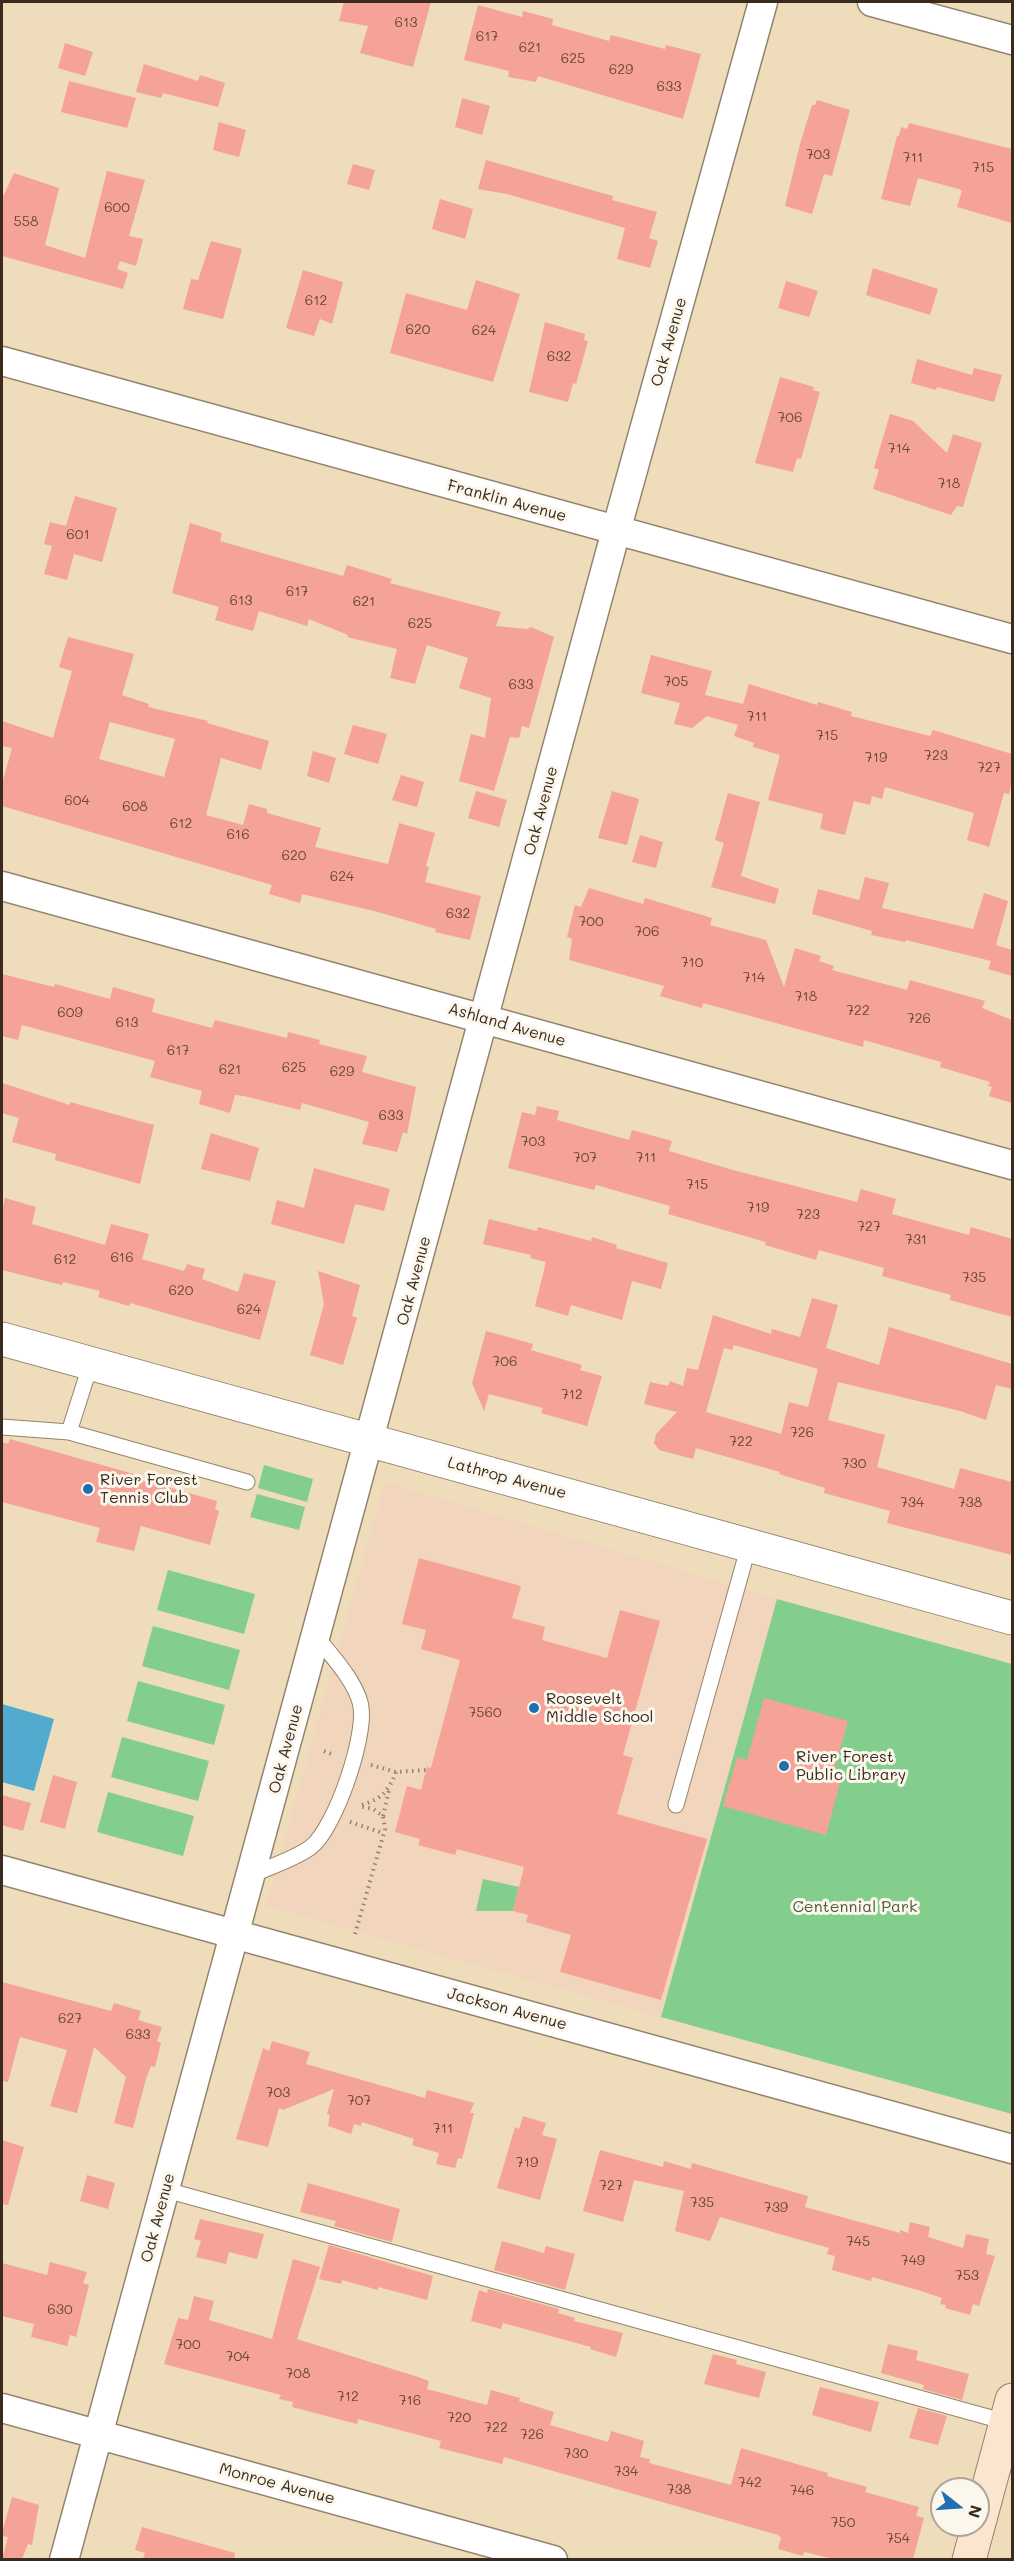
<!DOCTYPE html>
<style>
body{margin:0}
#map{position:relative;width:1014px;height:2561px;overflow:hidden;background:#eedcba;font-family:Mali,sans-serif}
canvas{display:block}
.frame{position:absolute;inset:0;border:3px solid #3b2a1e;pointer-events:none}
.north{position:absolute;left:930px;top:2477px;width:60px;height:60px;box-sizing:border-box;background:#fbf7ec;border:2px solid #aea59a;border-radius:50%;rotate:107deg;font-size:16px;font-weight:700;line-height:24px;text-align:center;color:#3b2a1e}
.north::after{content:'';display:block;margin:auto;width:21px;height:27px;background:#1f6fb2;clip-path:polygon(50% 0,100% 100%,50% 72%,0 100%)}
</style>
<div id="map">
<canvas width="1014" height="2561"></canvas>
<div class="frame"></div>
<div class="north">N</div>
</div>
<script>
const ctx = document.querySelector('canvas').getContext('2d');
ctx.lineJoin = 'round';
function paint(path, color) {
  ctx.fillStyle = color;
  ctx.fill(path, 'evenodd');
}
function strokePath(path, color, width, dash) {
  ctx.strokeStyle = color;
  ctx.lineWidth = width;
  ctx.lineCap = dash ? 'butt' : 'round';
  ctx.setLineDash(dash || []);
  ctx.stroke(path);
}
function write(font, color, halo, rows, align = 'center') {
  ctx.font = font + ' Mali,sans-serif';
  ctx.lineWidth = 6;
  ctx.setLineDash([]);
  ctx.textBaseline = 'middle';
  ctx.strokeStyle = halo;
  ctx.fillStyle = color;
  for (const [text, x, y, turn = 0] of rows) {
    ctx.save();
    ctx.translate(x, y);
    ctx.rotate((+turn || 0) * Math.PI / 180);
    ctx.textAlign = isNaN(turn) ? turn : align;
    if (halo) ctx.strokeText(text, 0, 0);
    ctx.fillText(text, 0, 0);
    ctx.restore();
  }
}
paint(new Path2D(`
 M385,1482l392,117 -116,418 -395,-111z`), '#f1d5bd');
paint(new Path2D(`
 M264,1465l49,14 -6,23 -49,-14z
 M257,1494l48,13 -6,23 -49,-13z
 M168,1570l87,24 -11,40 -87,-24z
 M777,1599l235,65v450l-351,-97z
 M153,1626l87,24 -11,40 -87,-24z
 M138,1681l87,24 -11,40 -87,-24z
 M122,1737l87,24 -11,40 -87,-24z
 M108,1792l86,24 -11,40 -86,-24z
 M483,1879l36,8 -6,24h-37z`), '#83ce8c');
paint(new Path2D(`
 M2,1704l52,15 -20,72 -32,-9z`), '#52abcf');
paint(new Path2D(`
 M344,2h87l-18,65 -53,-14 8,-27 -29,-5z
 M478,5l44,12 1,-6 30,8 -1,6 57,16 2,-6 54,14 1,-4 35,9 -18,65 -145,-43 -2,6 -28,-5 1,-6 -45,-11z
 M65,43l28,9 -8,24 -27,-8z
 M144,64l54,17 2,-6 25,8 -7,24 -55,-14 -2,5 -25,-6z
 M69,81l67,17 -9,30 -66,-16z
 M462,98l28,8 -8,29 -27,-8z
 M817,100l33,10 -18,66 -8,-2 -12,40 -27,-8 15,-62 12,-39h3z
 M219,122l27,8 -7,27 -26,-7z
 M909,123l103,26v74l-55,-16 5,-16 -3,-2 -41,-11 -8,28 -29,-7 16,-63h2l2,-9 6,2z
 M486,160l127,36 -1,4 45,12 -8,26 9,3 -8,27 -33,-9 8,-31 -118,-34 -29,-5z
 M353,164l22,6 -6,20 -22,-6z
 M107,171l38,9 -16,56 14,3 -7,27 -16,-5 -3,8 11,4 -5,16 -121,-33v-57l12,-26 45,15 -14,57 40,13z
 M440,199l33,10 -8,30 -33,-10z
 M211,241l31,8 -19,70 -40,-10 8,-30 7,1z
 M873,268l65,21 -8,26 -64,-20z
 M303,270l40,12 -11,42 -12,-5 -6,17 -28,-8z
 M476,280l44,14 -27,88 -103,-29 16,-60 61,17z
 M786,281l32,10 -9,26 -31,-9z
 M545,322l40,12 -1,6 4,1 -12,43 -3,-1 -5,19 -39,-10z
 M917,359l55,16 2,-7 28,7 -8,27 -57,-15 -1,3 -25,-7z
 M780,377l34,10 -1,3 7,2 -19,67 -4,-1 -4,14 -38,-9z
 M890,414l23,7 34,32 6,-19 29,9 -19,64 -6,-1 -6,9 -78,-26 6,-19 -5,-2z
 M75,496l42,12 -15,54 -28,-8 -7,26 -23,-6 8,-28 -8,-2 6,-22 16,4z
 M190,523l32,10 -2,8 123,35 4,-11 45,14 -2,4 111,29 -5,14 31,3 4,-2 23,10 -25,91 -7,-2 -3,12 -9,-1 -16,54 -35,-10 12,-47 14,4 6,-40 -32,-10 9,-30 -41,-13 -12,39 -25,-6 7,-29 -50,-12 1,-2 -39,-16 -2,7 -48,-15 -6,20 -38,-11 4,-13 -47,-14z
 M68,637l66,17 -12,41 27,9 -1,3 60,14 -1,2 62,18 -8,29 -40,-12 -15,57 37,10 6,-21 18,5v4l54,15 -6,19 73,17 11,-41 36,10 -9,33 3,1 -4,15 56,14 -11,44 -35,-8 1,-3 -58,-17 -76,-18 -2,9 -31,-9 3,-9 -270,-79v-22l10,-36 -10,-2v-25l51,17 19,-67 -13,-4zM110,722l65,17 -11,38 -65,-18z
 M651,655l61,16 -7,24 38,9 6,-20 68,21 1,-3 34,10 -1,4 79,20 3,-6 79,24v28l-3,12 -5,-1 -15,54 -22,-7 7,-27 -89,-26 -3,12 -10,-3 -2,9 -16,-4 -9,34 -25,-6 3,-15 -55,-14 12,-45 -27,-8 1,-4 -20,-7 4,-11 -31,-9 -15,12 -18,-4 6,-21 -39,-10z
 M353,725l34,9 -9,30 -34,-10z
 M313,751l23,7 -7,25 -22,-7z
 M401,775l23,7 -7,25 -25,-7z
 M476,791l31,9 -8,27 -31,-9z
 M612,791l27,8 -12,46 -29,-7z
 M728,793l32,9 -19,74 38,13 -4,15 -64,-17 13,-44 -9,-3z
 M640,835l23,7 -7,26 -24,-6z
 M865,877l24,6 -7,25 91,21 11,-36 24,8 -12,44 16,5v26l-24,-7 3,-8 -85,-21 -1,2 -34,-7 1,-4 -60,-17 6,-25 41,11z
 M589,888l54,16 2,-6 67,20 -2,7 56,15 18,47 11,-39 26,8 -2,5 15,5 -2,4 75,20 3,-10 75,21 -3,7 30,12v83l-23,-7 3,-9 -4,-1 2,-4 -50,-15 1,-5 -77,-22 -1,7 -160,-44 -1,5 -42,-12 4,-10 -95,-26 3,-21 -5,-2 8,-32 6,2z
 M2,974l52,13 1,-3 55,15 3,-12 42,12 -3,13 60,16 3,-8 72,18 1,-6 32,8 -1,4 48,12 -5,16 54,15 -9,47 -4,-2 -6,20 -35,-8 7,-22 -67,-19 -2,7 -56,-14 -9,-1 -5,18 -31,-9 3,-13 -52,-14 5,-16 -133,-36 -4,15 -16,-4z
 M2,1083l68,22v-3l84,23 -14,59 -85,-24 1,-6 -44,-12 7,-24 -17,-5z
 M537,1106l22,5 -2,9 72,20 3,-10 40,11 -3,10 64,19 124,32 4,-13 35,10 -4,15 77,21 2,-8 41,12v78l-62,-17 1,-5 -69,-19 2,-8 -65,-18 -3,10 -51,-15 1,-3 -98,-28 2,-8 -74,-21 -2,5 -86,-22 14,-56 13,3z
 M211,1133l48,15 -9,33 -49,-12z
 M314,1168l76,21 -6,22 -29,-7 -11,40 -73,-20 6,-24 27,8z
 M5,1198l31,9 -4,17 73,21 6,-21 38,10 -7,25 42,12 3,-7 18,5 -3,10 36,13 6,-19 32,8 -16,59 -130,-37 -1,3 -31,-9 2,-6 -37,-9 -1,3 -60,-15v-59z
 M489,1219l48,12 1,-4 53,14 1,-4 25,8 -1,3 52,15 -7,26 -29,-8 -10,39 -51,-15 -3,11 -33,-10 11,-44 -16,-4 1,-3 -48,-11z
 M318,1271l42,14 -8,31 5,2 -14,47 -33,-10 14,-51z
 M812,1298l26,7 -12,43 53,17 10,-38 123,37v25l-16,-4 -10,35 -26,-9 -122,-29 -10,38 57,15 -8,32 77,22 6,-21 52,14v73l-125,-32 3,-12 -66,-18 1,-5 -46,-14 1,-2 -84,-24 -3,11 -34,-9 -5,-7 2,-9 21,-22 -33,-8 6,-22 18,4 2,-5 13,5 4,-18 11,2 15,-55 58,19 1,-5 28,8zM734,1345l84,24 -10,38 -19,-5 -8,32 -75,-22 18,-64 8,2z
 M486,1331l47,13 -2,6 51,15 -2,5 22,6 -15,50 -46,-13 2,-5 -54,-14 -5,17 -12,-28z
 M10,1439l124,35 -2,3 85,24 -2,8 4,2 -9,34 -69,-19 -7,25 -38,-9 4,-14 -98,-26v-60l6,2z
 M419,1558l102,28 -9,32 33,9 -3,13 65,18 13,-48 40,11 -37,134 10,3 -16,56 90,25 -46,161 -101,-28 11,-37 -45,-13 2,-7 -15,-4 11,-44 -67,-18 -2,6 -37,-10 2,-6 -25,-7 12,-46 14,4 6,-23 4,1 29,-108 -39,-11 5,-19 -24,-6z
 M764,1698l84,23 -17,60 9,2 -14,52 -103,-29 14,-49 10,3z
 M53,1775l24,7 -12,47 -25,-7z
 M2,1795l29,8 -8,28 -21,-6z
 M2,1982l109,29 3,-8 27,8 -3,9 24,7 -5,14 4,2 -6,24 -4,-1 -5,13 -13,49 -19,-5 12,-46 -32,-30 -17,66 -27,-7 17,-56 -47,-13 -12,45 -6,-1z
 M272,2041l38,11 -4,12 119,34 2,-8 47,13 -4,10h4l-12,46 -4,-1 -3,10 -19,-4 3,-11 -27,-8 2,-6 -52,-17 -1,4 -7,-2 -3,10 -23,-8 2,-11 -3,-1 7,-25 -51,21 -4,-2 -11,39 -32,-8 27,-91 6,3z
 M523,2116l23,7 -4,12 15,4 -17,61 -43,-12 18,-61 4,2z
 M2,2140l22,7 -16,58 -6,-1z
 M600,2150l63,17 1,-6 27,8 1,-6 116,33 -3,11 95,26v-3l8,3 2,-11 20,5 -2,10 35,11 3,-14 23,5 -3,15 9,2 -16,50 -6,-2 -3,11 -25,-7 1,-3 -6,-1 2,-6 -24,-8 -46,-13 -1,4 -39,-11 3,-14 -8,-2 2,-6 -109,-31 -10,24 -35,-10 9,-40 -50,-11 -11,42 -40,-11z
 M87,2175l28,8 -7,26 -28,-8z
 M308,2183l92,26 -8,33 -58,-16 2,-5 -36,-9z
 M200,2219l64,15 -7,25 -28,-7 -3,12 -30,-7 5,-16 -7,-2z
 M502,2241l42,12 2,-7 29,8 -10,36 -71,-20z
 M329,2245l104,31 -6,24 -49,-13v3l-36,-10 -1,4 -22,-5z
 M293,2259l27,8 -23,72 121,38 11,4 -2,8 60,16 4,-15 29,8 -1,3 35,11 -4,13 58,17 3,-11 33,10 -4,16 10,2 -1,4 82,22 10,-37 87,25 -1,3 40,11 -2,5 54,15 -3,9 8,2 -11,41h-79l-30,-7 -1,4 -25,-7 3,-11 -3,-3 -274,-78 -2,7 -63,-16 2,-7 -83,-22 -1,5 -65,-17 1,-5 -14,-3 2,-4 -117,-31 14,-46 10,2 6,-24 20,5 -5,19 63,19z
 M50,2262l37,10 -4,11 6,2 -13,52 -6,-2 -3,11 -36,-9 3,-13 -32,-8v-53l45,12z
 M488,2289l71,20 -1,4 17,5 -1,3 49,12 -7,24 -26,-8 1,-2 -88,-24 -2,6 -30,-8 8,-31 8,3z
 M888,2344l30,7 -2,9 53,14 -7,26 -39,-11 1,-4 -43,-12z
 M713,2354l24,6 -1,4 30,8 -7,26 -55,-14z
 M820,2387l59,15 -8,30 -59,-17z
 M918,2408l29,8 -9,29 -29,-7z
 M12,2497l27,8 -7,40 -4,-1 -6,15h-20l6,-22 -6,-1v-3z
 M142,2527l93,26 -1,6h-91l2,-6 -10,-3z`), '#f5a396');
const service = new Path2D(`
 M2,1427l67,5 178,50
 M69,1432l22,-69
 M676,1805l73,-260
 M252,1875c19,-9 43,-16 59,-28 24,-18 58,-116 49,-145 -7,-24 -28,-45 -43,-65
 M166,2190l840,232`);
const minor = new Path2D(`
 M872,2l140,38
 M2,361l1010,278
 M2,886l1010,279
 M2,1870l1010,279
 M2,2408l551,152
 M64,2560l552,-2029 147,-529`);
const tertiary = new Path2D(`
 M2,1339l1010,279`);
const secondary = new Path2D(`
 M969,2560l43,-160`);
strokePath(service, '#94836c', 17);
strokePath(minor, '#94836c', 31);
strokePath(tertiary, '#94836c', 35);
strokePath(secondary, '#94836c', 35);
strokePath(new Path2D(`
 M324,1751l10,4
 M371,1765l25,7 31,-2
 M362,1805c19,-6 27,-14 34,-33
 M383,1816l6,-26
 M350,1822l33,11
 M355,1934l30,-105 -2,-13 -10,-7 -14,-3`), '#94836c', 4, [1.5, 4.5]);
strokePath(service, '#fff', 15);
strokePath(minor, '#fff', 28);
strokePath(tertiary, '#fff', 33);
strokePath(secondary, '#fce5cf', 33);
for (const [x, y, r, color] of [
 [88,1489,6,"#1f6fb2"],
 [534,1708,6,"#1f6fb2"],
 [784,1766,6,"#1f6fb2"]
]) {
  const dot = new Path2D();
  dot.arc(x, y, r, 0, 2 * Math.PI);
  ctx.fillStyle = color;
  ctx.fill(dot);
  strokePath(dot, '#fbf7ec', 2);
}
write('14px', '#6a483c', null, [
 ["613",406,23],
 ["617",487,37],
 ["621",530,48],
 ["625",573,59],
 ["629",621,70],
 ["633",669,87],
 ["703",818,155],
 ["711",913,158],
 ["715",983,168],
 ["600",117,208],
 ["558",26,222],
 ["612",316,301],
 ["620",418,330],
 ["624",484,331],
 ["632",559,357],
 ["706",790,418],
 ["714",899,449],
 ["718",949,484],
 ["601",78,535],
 ["617",297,592],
 ["613",241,601],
 ["621",364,602],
 ["625",420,624],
 ["705",676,682],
 ["633",521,685],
 ["711",757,717],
 ["715",827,736],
 ["723",936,756],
 ["719",876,758],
 ["727",989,768],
 ["604",77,801],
 ["608",135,807],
 ["612",181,824],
 ["616",238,835],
 ["620",294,856],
 ["624",342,877],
 ["632",458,914],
 ["700",591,922],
 ["706",647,932],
 ["710",692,963],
 ["714",754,978],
 ["718",806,997],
 ["722",858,1011],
 ["609",70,1013],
 ["726",919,1019],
 ["613",127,1023],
 ["617",178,1051],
 ["625",294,1068],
 ["621",230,1070],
 ["629",342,1072],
 ["633",391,1116],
 ["703",533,1142],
 ["707",585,1158],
 ["711",646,1158],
 ["715",697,1185],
 ["719",758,1208],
 ["723",808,1215],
 ["727",869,1227],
 ["731",916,1240],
 ["616",122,1258],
 ["612",65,1260],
 ["735",974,1278],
 ["620",181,1291],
 ["624",249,1310],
 ["706",505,1362],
 ["712",572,1395],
 ["726",802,1433],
 ["722",741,1442],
 ["730",854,1464],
 ["734",912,1503],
 ["738",970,1503],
 ["7560",485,1713],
 ["627",70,2019],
 ["633",138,2035],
 ["703",278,2093],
 ["707",359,2101],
 ["711",443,2129],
 ["719",527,2163],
 ["727",611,2186],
 ["735",702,2203],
 ["739",776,2208],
 ["745",858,2242],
 ["749",913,2261],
 ["753",967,2276],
 ["630",60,2310],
 ["700",188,2345],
 ["704",238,2357],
 ["708",298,2374],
 ["712",348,2397],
 ["716",410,2401],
 ["720",459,2418],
 ["722",496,2428],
 ["726",532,2435],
 ["730",576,2454],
 ["734",626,2472],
 ["742",750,2483],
 ["738",679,2490],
 ["746",802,2491],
 ["750",843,2523],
 ["754",898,2539]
]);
write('16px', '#3b2a1e', '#fbf7ec', [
 ["Oak Avenue",669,342,-74],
 ["Franklin Avenue",507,501,15],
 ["Oak Avenue",541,811,-75],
 ["Ashland Avenue",507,1025,16],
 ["Oak Avenue",414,1281,-75],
 ["Lathrop Avenue",507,1478,15],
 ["Oak Avenue",286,1749,-75],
 ["Jackson Avenue",507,2009,15],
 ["Oak Avenue",158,2218,-75],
 ["Monroe Avenue",277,2484,15]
]);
write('16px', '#3b2a1e', '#fbf7ec', [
 ["River Forest",100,1480],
 ["Tennis Club",100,1498],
 ["Roosevelt",546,1699],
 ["Middle School",546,1717],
 ["River Forest",796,1757],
 ["Public Library",796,1775]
], 'left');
write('16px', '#515b3f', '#fbf7ec', [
 ["Centennial Park",855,1907]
]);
</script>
